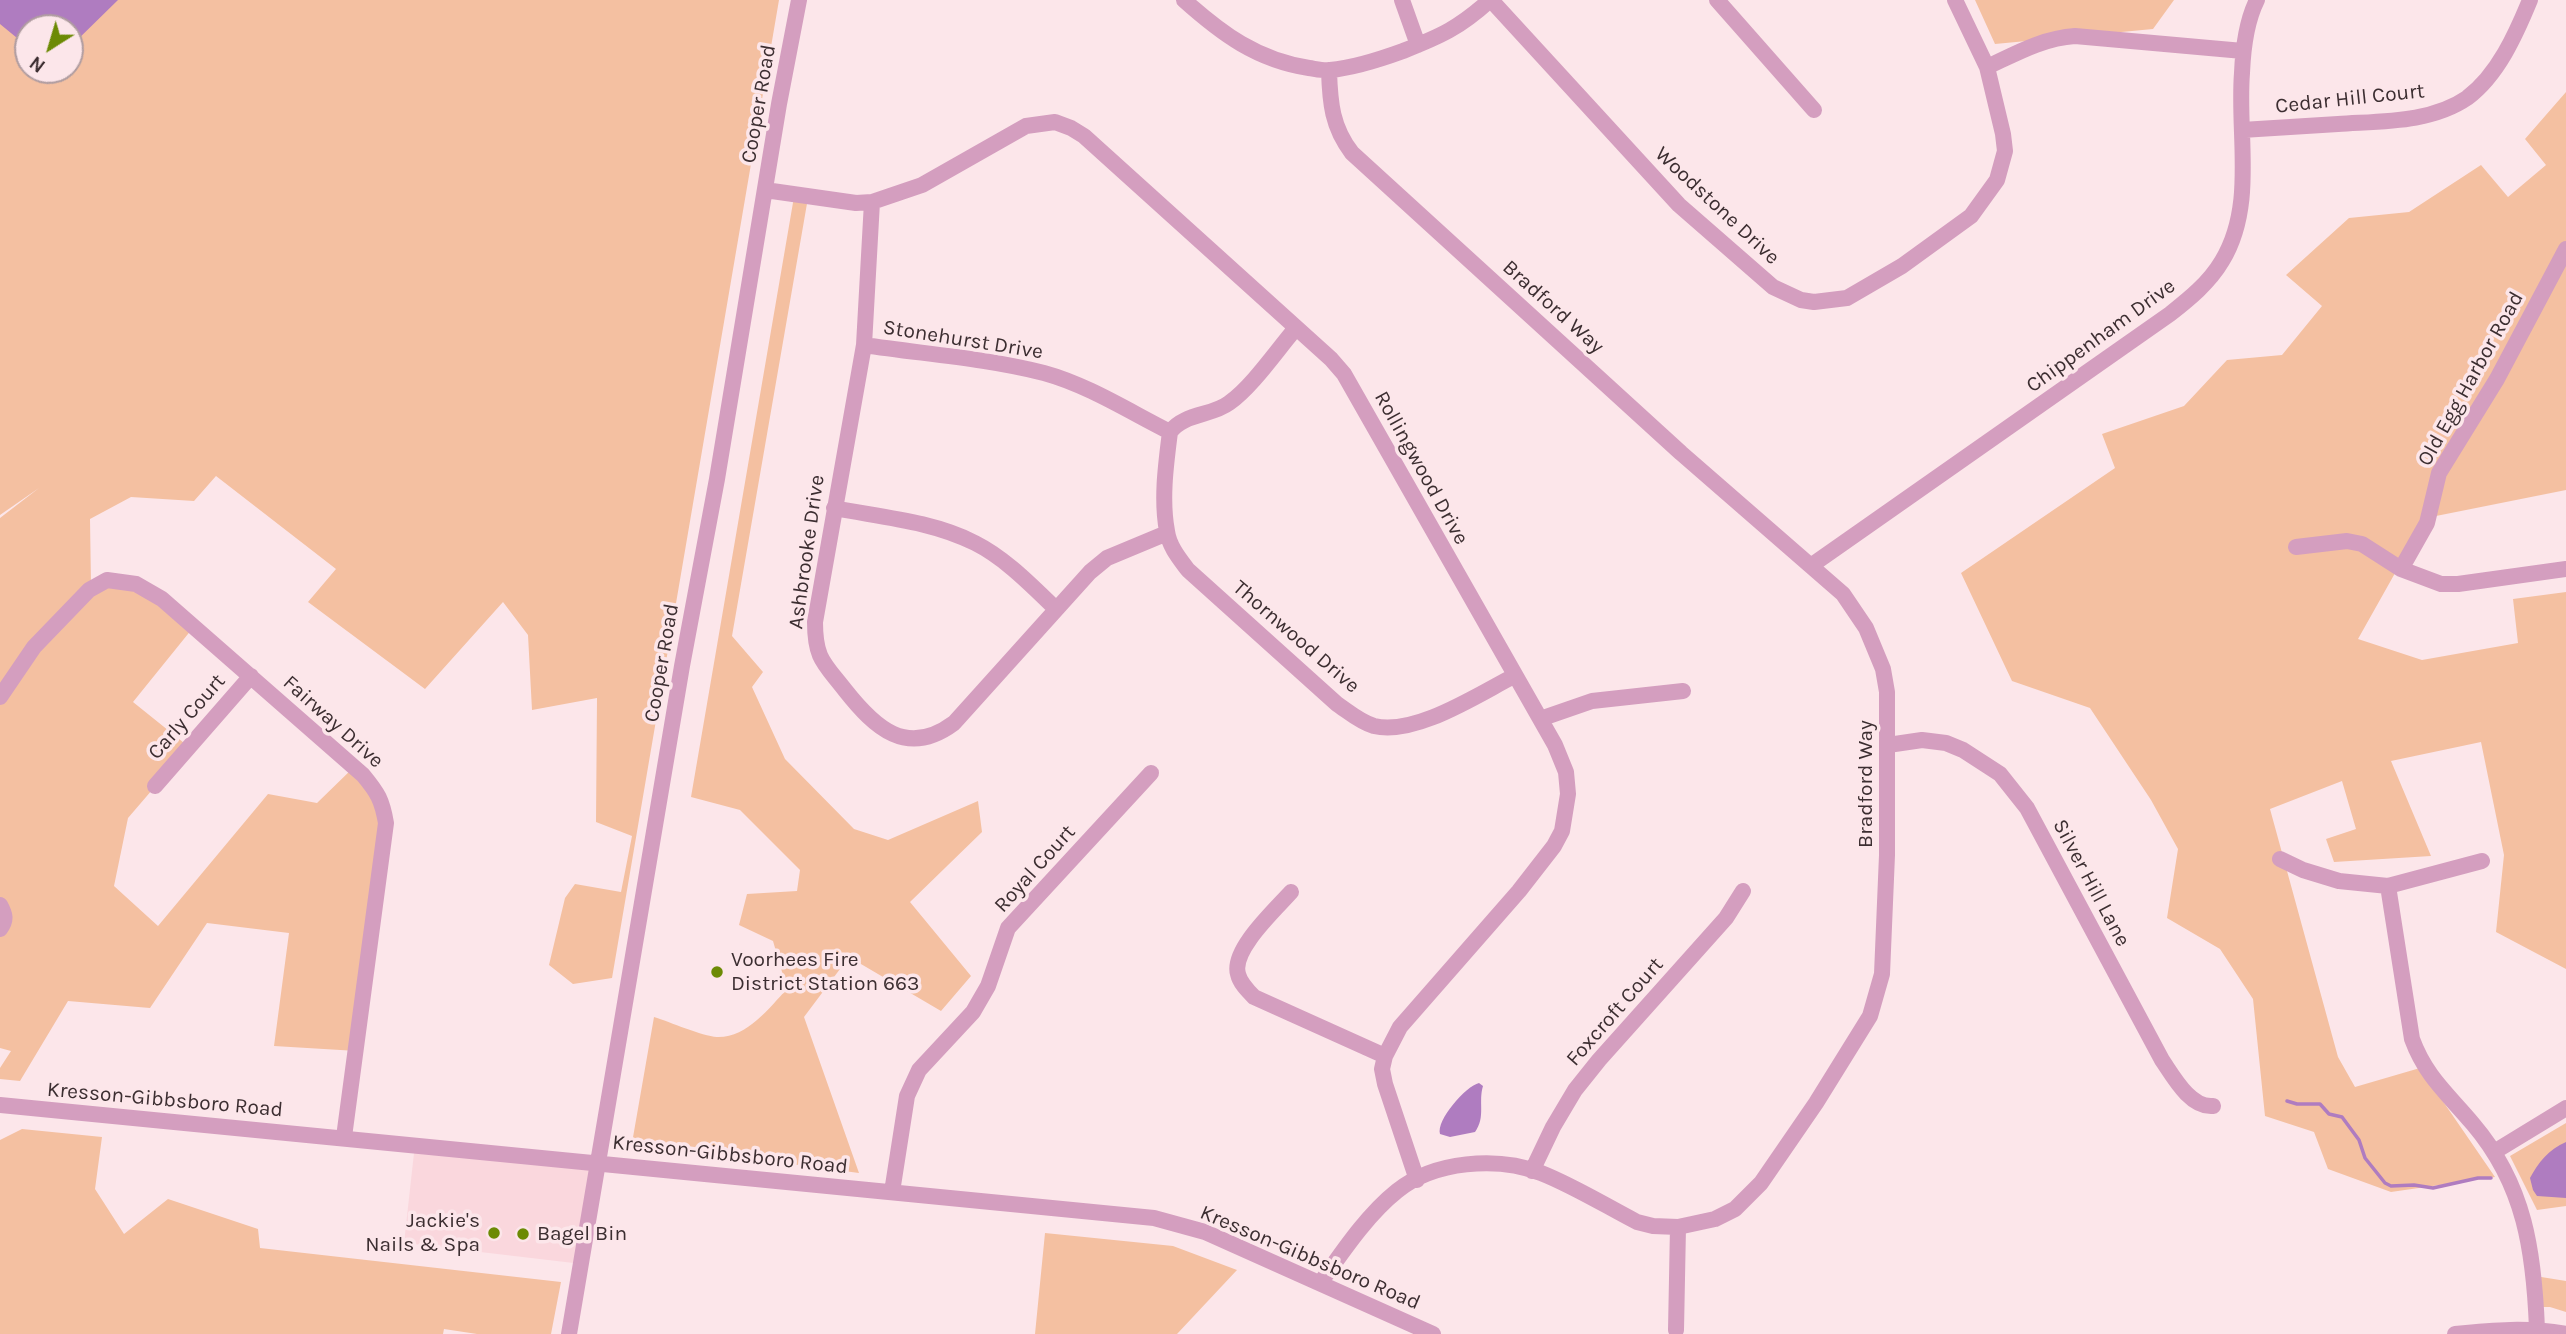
<!DOCTYPE html>
<style>
body{margin:0}
#map{position:relative;width:2566px;height:1334px;overflow:hidden;background:#fce6ea;font-family:Karla,sans-serif}
canvas{display:block}
.north{position:absolute;left:14px;top:14px;width:70px;height:70px;box-sizing:border-box;background:#fce6ea;border:2px solid #af9ca0;border-radius:50%;rotate:217deg;font-size:19px;font-weight:700;line-height:28px;text-align:center;color:#3c2e31}
.north::after{content:'';display:block;margin:auto;width:24px;height:32px;background:#6c8a04;clip-path:polygon(50% 0,100% 100%,50% 72%,0 100%)}
</style>
<div id="map">
<canvas width="2566" height="1334"></canvas>
<div class="north">N</div>
</div>
<script>
const ctx = document.querySelector('canvas').getContext('2d');
ctx.lineJoin = 'round';
function paint(path, color) {
  ctx.fillStyle = color;
  ctx.fill(path, 'evenodd');
}
function strokePath(path, color, width, dash) {
  ctx.strokeStyle = color;
  ctx.lineWidth = width;
  ctx.lineCap = dash ? 'butt' : 'round';
  ctx.setLineDash(dash || []);
  ctx.stroke(path);
}
function write(font, color, halo, rows, align = 'center') {
  ctx.font = font + ' Karla,sans-serif';
  ctx.lineWidth = 7;
  ctx.setLineDash([]);
  ctx.textBaseline = 'middle';
  ctx.strokeStyle = halo;
  ctx.fillStyle = color;
  for (const [text, x, y, turn = 0] of rows) {
    ctx.save();
    ctx.translate(x, y);
    ctx.rotate((+turn || 0) * Math.PI / 180);
    ctx.textAlign = isNaN(turn) ? turn : align;
    if (halo) ctx.strokeText(text, 0, 0);
    ctx.fillText(text, 0, 0);
    ctx.restore();
  }
}
paint(new Path2D(`
 M415,1144l184,18 -17,102 -178,-21z`), '#fad7dd');
paint(new Path2D(`
 M110,0h669l-167,978 -39,6 -24,-19 16,-67 10,-14 46,8 11,-56 -36,-14 1,-124 -65,12 -4,-75 -25,-33 -78,87 -117,-87 28,-33 -120,-93 -22,25 -63,-4 -41,22 1,67 43,-1 58,44 -59,73 56,45 -61,71 -14,68 44,40 110,-132 49,9 37,-36 34,57 -31,227 -83,-5 15,-113 -82,-10 -57,85 -82,-7 -48,80 -20,-2v-11l11,-17 -11,-3v-530l39,-30 -39,27v-497l28,21v31h42v-28z
 M1975,0h199l-21,29 -158,15z
 M2566,92v398l-140,28 -68,121 64,21 96,-17 -5,-44 53,-7v377l-70,-37 8,-77 -23,-113 -90,19 40,95 -97,6 -8,-23 30,-10 -14,-48 -72,28 68,248 17,30 65,-19 75,109 -104,15 -63,-23 -14,-37 -49,-16 -12,-117 -33,-50 -53,-31 11,-69 -27,-49 -61,-92 -78,-27 -51,-108 154,-105 -13,-34 82,-28 43,-46 55,-5 40,-49 -36,-31 63,-57 60,-6 72,-47 27,32 38,-32 -21,-26z
 M795,191l14,1 -77,444 31,36 -11,15 33,72 69,70 34,11 90,-39 4,31 -72,70 61,74 -30,35 -92,-54 -45,60 55,156 -227,-30 22,-126c16,5 48,19 63,20 30,1 52,-29 70,-48l-14,-48 -34,-16 8,-31 50,-3 3,-21 -60,-60 -49,-13z
 M2566,1123v83l-29,4 -27,-54z
 M22,1129l80,8 -7,52 29,45 44,-35 90,30 2,19 301,34 -10,52h-74l-33,-5 -1,5h-443v-194z
 M1045,1233l128,13 64,24 -60,64h-142z
 M2535,1276l31,5v31l-16,-5h-14z`), '#f4c0a1');
paint(new Path2D(`
 M0,0h118l-48,47v-19h-42v19l-28,-23z
 M1479,1083l4,3c-5,16 3,31 -8,46l-25,5 -10,-3c-4,-14 26,-48 39,-51z
 M2566,1142v56l-29,-2 -4,-6 -3,-12c8,-15 19,-29 36,-36z`), '#af7cc0');
strokePath(new Path2D(`
 M2287,1101l10,3h23l9,10 13,3 17,23 6,18 20,25 6,3 23,-1 19,3 45,-10h13`), '#af7cc0', 3.5);
strokePath(new Path2D(`
 M1184,0c38,34 73,60 125,68 7,1 15,3 21,2 24,-2 51,-11 73,-19 38,-15 56,-23 87,-51
 M1402,0l16,45
 M1491,0l188,205 94,82 28,13 13,2 33,-4 55,-32 69,-50 26,-36 8,-29 -2,-17 -16,-67 -32,-67
 M1717,0l97,110
 M1987,67c28,-13 56,-29 88,-31l168,15
 M2242,130c32,-2 64,-4 96,-6 41,-3 93,-1 129,-26 31,-23 49,-64 63,-98
 M765,190l91,13 16,-1 50,-17 104,-59 29,-4 16,6 13,8 247,223 13,15 211,371 11,27 2,22 -6,37 -8,15 -35,45 -119,136 -15,29 -3,13 3,15 32,96
 M872,202l-8,143 -49,277c0,37 9,41 30,68 30,38 62,68 109,33l136,-151 17,-14 60,-25
 M864,345c59,9 121,13 180,28 44,12 86,39 126,59
 M1170,432c-4,32 -9,67 -3,99 2,15 12,27 21,39l149,134c12,8 23,18 37,22 41,10 103,-31 140,-50
 M1170,432c14,-19 42,-16 59,-29 23,-16 48,-53 67,-75
 M834,508c46,9 98,13 141,35 30,15 56,42 80,65
 M2296,547l51,-6 15,3 39,25 40,15h17l108,-15
 M1812,565l358,-251c19,-15 39,-31 52,-53 34,-56 15,-126 20,-188 1,-24 4,-51 15,-73
 M2401,569l26,-46 12,-50 58,-94 69,-130
 M0,697l34,-50 55,-57 18,-10 29,4 26,15 201,176c15,18 19,25 23,48l-42,314
 M1540,719l52,-18 91,-10
 M1888,745l34,-5 24,3 17,7 37,24 27,34 135,252c11,16 28,48 51,46
 M155,786l96,-110
 M2280,859l23,11 36,11 49,5 94,-25
 M2388,886l24,153c14,38 36,55 61,85 52,61 61,128 64,205
 M1291,892c-16,18 -60,58 -53,82 2,9 9,16 16,23l131,59
 M0,905c5,9 7,15 0,24
 M0,1105l1154,113 51,14 228,102
 M2494,1152l72,-44
 M1532,1171l21,-44 22,-37 24,-30 127,-142 17,-27
 M892,1192l15,-96 12,-26 54,-58 15,-26 20,-58 143,-155
 M1321,1282c22,-31 46,-67 76,-91 37,-30 100,-35 144,-18 33,13 65,33 96,49l16,4 25,1 37,-8 20,-10 26,-26 55,-80 54,-87 12,-42 5,-119v-163l-4,-23 -17,-41 -23,-34 -162,-141 -329,-300c-20,-26 -22,-50 -23,-82
 M1676,1330l2,-103
 M569,1334l113,-668 35,-187 62,-375 20,-104
 M2455,1334c38,-4 73,-7 111,0`), '#d49ebf', 16);
for (const [x, y, r, color] of [
 [717,972,7,"#6c8a04"],
 [494,1233,7,"#6c8a04"],
 [523,1234,7,"#6c8a04"]
]) {
  const dot = new Path2D();
  dot.arc(x, y, r, 0, 2 * Math.PI);
  ctx.fillStyle = color;
  ctx.fill(dot);
  strokePath(dot, '#fce6ea', 2.5);
}
write('21px', '#3c2e31', '#fce6ea', [
 ["Cedar Hill Court",2350,99,-6],
 ["Cooper Road",759,104,-80],
 ["Woodstone Drive",1717,206,43],
 ["Bradford Way",1553,307,42],
 ["Chippenham Drive",2101,336,-36],
 ["Stonehurst Drive",963,340,9],
 ["Old Egg Harbor Road",2471,379,-61],
 ["Rollingwood Drive",1421,468,61],
 ["Ashbrooke Drive",807,552,-82],
 ["Thornwood Drive",1296,637,41],
 ["Cooper Road",662,663,-80],
 ["Carly Court",187,717,-49],
 ["Fairway Drive",333,722,42],
 ["Bradford Way",1866,784,-90],
 ["Royal Court",1035,869,-48],
 ["Silver Hill Lane",2091,883,62],
 ["Foxcroft Court",1615,1012,-49],
 ["Kresson-Gibbsboro Road",165,1100,5],
 ["Kresson-Gibbsboro Road",730,1155,6],
 ["Kresson-Gibbsboro Road",1310,1258,23]
]);
write('21px', '#3c2e31', '#fce6ea', [
 ["Voorhees Fire",731,960],
 ["District Station 663",731,984],
 ["Jackie's",480,1221,"right"],
 ["Nails & Spa",480,1245,"right"],
 ["Bagel Bin",537,1234]
], 'left');
</script>
